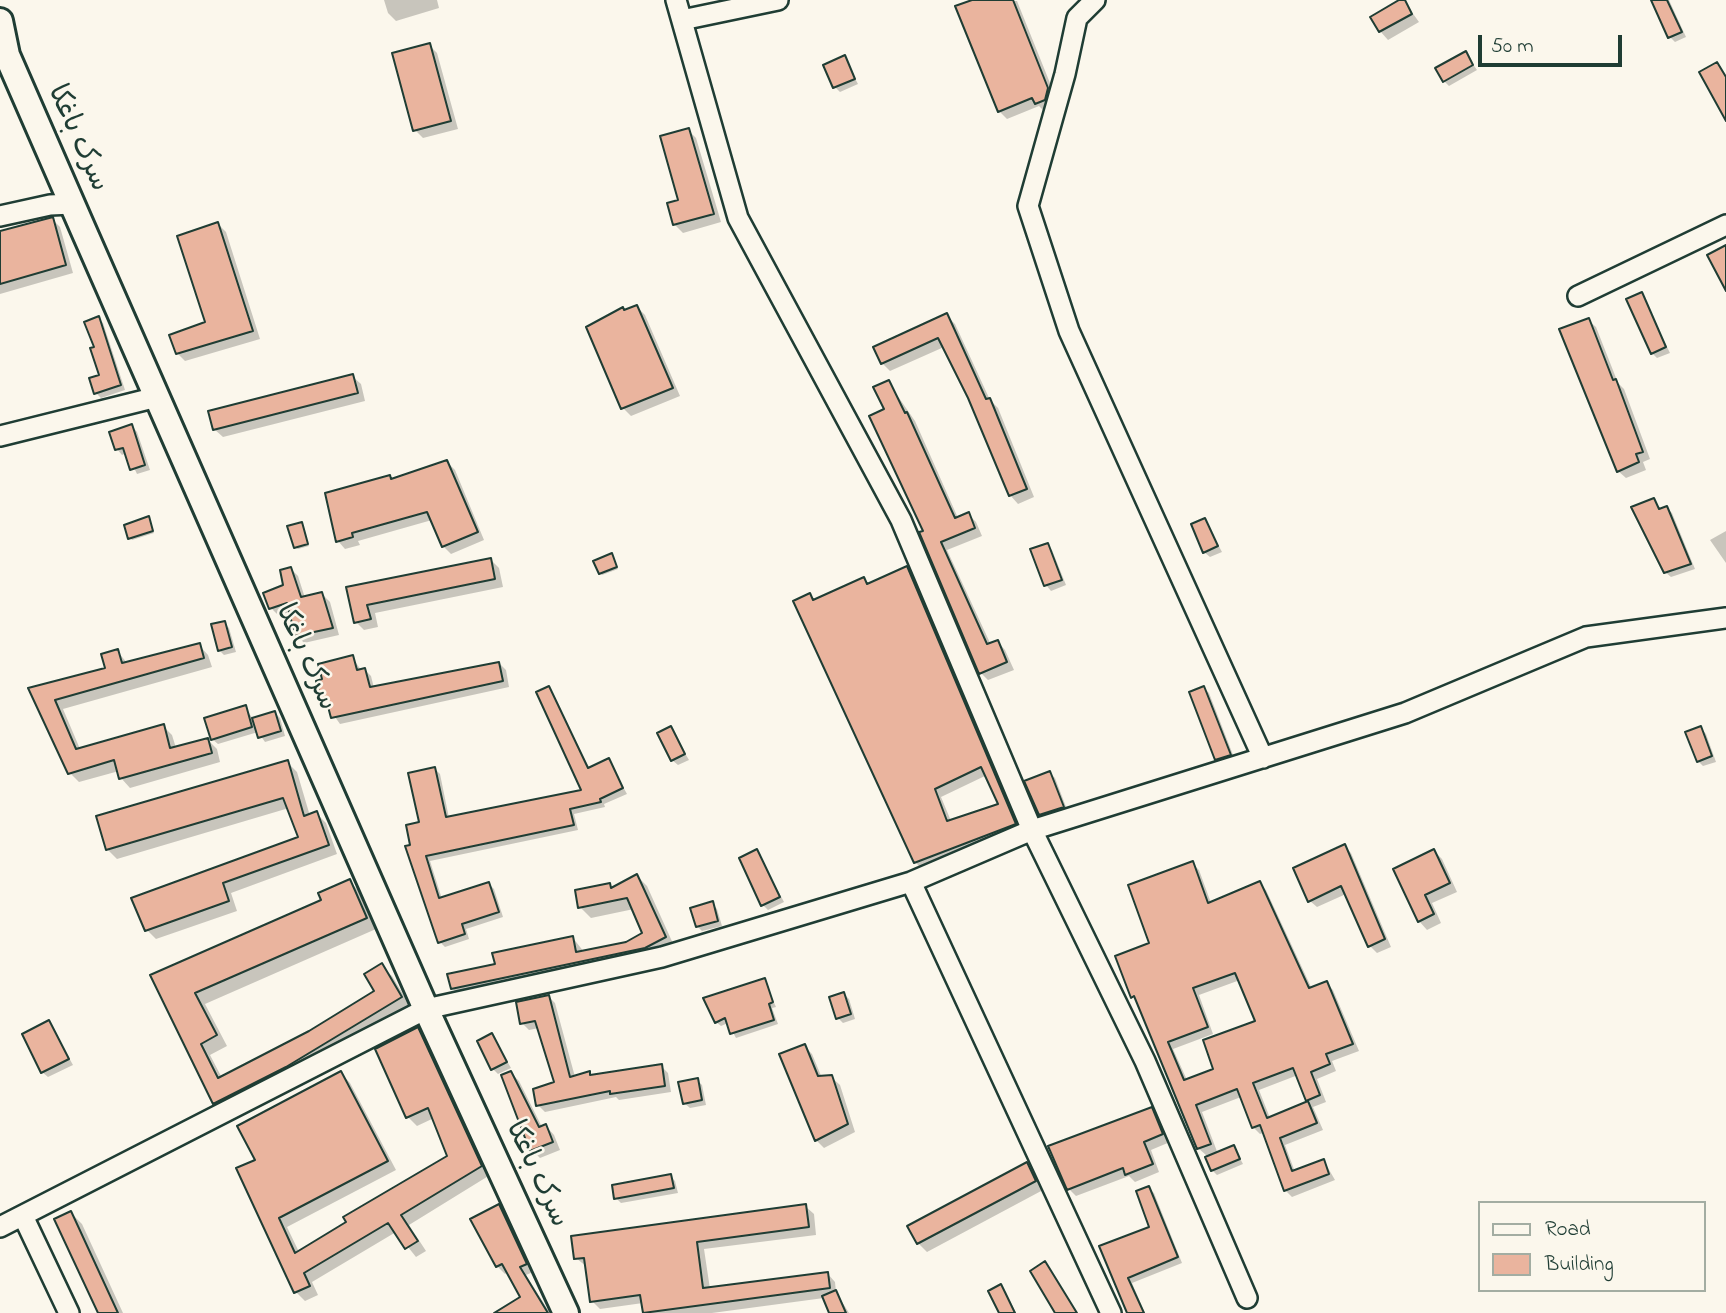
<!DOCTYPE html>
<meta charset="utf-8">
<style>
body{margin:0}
#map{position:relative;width:1726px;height:1313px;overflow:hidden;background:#fbf7ec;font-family:"Indie Flower",sans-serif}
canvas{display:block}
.legend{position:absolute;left:1478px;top:1201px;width:228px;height:91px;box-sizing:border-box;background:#fbf7ec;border:2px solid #a3ada2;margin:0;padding:9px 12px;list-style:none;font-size:21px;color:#1f3d34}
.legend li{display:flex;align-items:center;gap:14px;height:35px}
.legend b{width:35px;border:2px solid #a3ada2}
.scale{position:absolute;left:1478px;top:35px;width:144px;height:32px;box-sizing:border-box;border:4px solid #1f3d34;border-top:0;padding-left:9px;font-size:21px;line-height:24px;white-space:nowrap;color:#1f3d34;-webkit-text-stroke:5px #fbf7ec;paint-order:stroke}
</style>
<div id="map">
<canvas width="1726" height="1313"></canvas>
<ul class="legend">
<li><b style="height:9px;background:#fbf7ec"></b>Road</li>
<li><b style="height:19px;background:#eab49e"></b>Building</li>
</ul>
<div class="scale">50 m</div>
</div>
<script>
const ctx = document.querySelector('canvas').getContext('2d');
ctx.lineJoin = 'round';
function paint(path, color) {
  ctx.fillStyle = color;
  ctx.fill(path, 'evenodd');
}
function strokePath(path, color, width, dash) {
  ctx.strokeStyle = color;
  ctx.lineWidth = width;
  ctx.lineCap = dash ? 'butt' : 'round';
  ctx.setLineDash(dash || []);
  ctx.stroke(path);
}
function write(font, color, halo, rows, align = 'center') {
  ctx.font = font + ' "Indie Flower","Playpen Sans Arabic",sans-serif';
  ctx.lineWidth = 5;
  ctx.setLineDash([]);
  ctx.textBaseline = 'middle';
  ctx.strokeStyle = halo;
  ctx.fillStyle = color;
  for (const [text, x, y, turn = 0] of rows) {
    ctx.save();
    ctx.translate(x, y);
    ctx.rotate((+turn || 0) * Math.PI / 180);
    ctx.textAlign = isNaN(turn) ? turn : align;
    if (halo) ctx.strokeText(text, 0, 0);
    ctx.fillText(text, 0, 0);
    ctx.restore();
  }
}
paint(new Path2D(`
 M384,0h53l2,8 -43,13 -8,-8z
 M991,0l26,1 39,97 -11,14 -6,-6 -32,13 -8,-8z
 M1403,0l16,22 -31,18 -8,-9z
 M1652,0h17l17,37 -11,5 -5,-5z
 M429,45l8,8 21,76 -35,9 -8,-8z
 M1465,53l12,17 -28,16 -5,-5z
 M844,58l14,26 -18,8 -5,-5z
 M688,130l8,8 25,84 -38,11 -8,-8 -6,-21 12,-3z
 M52,219l8,8 13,46 -73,21v-61z
 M218,224l8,8 34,107 -75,22 -8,-8 31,-30z
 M1641,294l29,59 -13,5 -5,-5z
 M637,307l8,8 35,81 -49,20 -8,-8 -23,-89z
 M946,315l9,9 35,76 8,8 36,89 -16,7 -8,-9 -40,-97 -26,-51 -54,24 -8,-8z
 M98,318l5,5 22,67 -24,8 -5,-5 5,-17 -5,-28z
 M1588,320l8,7 22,56 6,6 26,70 -7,3 3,8 -20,8 -8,-7z
 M352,376l9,8 4,17 -142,36 -9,-8z
 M888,382l27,39 43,97 10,-4 8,8 6,14 -35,14 44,95 7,-3 7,8 9,20 -26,10 -7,-7 -56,-141 -38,-122z
 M132,426l5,6 13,38 -13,4 -10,-21 -5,2 -5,-6z
 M447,462l8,8 29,70 -33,14 -8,-8 -11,-26 -74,21 2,4 -15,4 -7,-8 52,-64 3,4z
 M1654,500l7,10 6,-2 5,5 23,56 -24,8 -6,-5z
 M148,518l6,15 -22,7 -2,-2z
 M1205,520l17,32 -12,5 -6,-5z
 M301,524l8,22 -11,3 -3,-2z
 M1726,531v32l-16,-23z
 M1047,545l5,5 14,35 -15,6 -5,-6 -14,-35z
 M613,557l5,12 -16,6 -2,-2z
 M491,560l8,8 4,19 -128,26 3,14 -14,3 -8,-8 -8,-34z
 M290,568l8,8 7,22 17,-4 8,8 9,33 -35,8 -7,-8 -6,-24 -12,5 -8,-8 -6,-14 20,-8z
 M907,568l7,8 108,255 -99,39 -8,-8 -105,-266 6,5 48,-22 5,6zM987,775l13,30 -49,16 -10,-24z
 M224,623l5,5 7,24 -12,3 -5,-5z
 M199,645l9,10 4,12 -149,42 17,40 83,-23 9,9 4,13 31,-9 10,10 3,13 -90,26 -9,-10 -2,-7 -40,11 -9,-9 -39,-84 77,-20 9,-18 11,13z
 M352,657l9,13 3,-1 7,7 3,12 125,-25 7,7 3,17 -169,37 -17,-24 1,-20z
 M549,688l41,81 18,-9 19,34 -23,10 1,3 -31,7 4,16 -148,31 12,38 47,-15 5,5 9,28 -37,12 3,10 -24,8 -5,-5 -28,-95 23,-78 5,5 9,44 134,-26z
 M1204,688l5,5 26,67 -13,4 -6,-5z
 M245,707l8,12 22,-6 5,5 5,18 -20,6 -7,-10 -40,12 -6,-5z
 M670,728l19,32 -11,5 -6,-5z
 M1701,728l5,6 10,28 -13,4 -5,-5z
 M287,762l10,10 13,44 6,-3 10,10 11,31 -106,39 6,18 -81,28 -9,-9 -14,-31 167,-61 -11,-30 -172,51 -10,-10z
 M1050,773l5,5 13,34 -22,7 -6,-5z
 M1344,846l7,7 40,94 -14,6 -7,-7 -24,-52 -29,13 -7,-6z
 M757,851l27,51 -16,8 -5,-5z
 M1434,851l8,8 15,33 -25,11 9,20 -14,7 -8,-9z
 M1192,863l7,7 12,33 48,-20 7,7 46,99 14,-6 7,7 26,61 -27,10 4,10 -19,8 9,23 -13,5 10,23 -38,15 10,27 29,-11 11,19 -43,17 -7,-7 -21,-57 -4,1 -7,-7 -12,-30 -39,15 16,42 16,-7 9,17 -26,11 -5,-5 -6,-15 -8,-7 -81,-191 34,-13zM1240,980l17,42 -42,48 -28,10 -14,-31 40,-15 -14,-39zM1298,1075l12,27 -40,16 -11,-28z
 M637,876l10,10 28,62 -212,51 -11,-11 45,-23 76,-27 11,14 43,-8 17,-10 -10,-25 -43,9 -11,-11 29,-23 4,4z
 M349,881l11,11 16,37 -171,75 22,42 -17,9 12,23 88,-46 67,-40 4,-26 11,10 20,33 -186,105 -11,-11 -63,-127 172,-75z
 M712,903l5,6 5,17 -20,5 -5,-5z
 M764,980l12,27 -4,1 6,16 -42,14 -8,-15 -7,3 -5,-4z
 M844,994l5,5 6,20 -12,4 -5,-5z
 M548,996l7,7 20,74 14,-4 4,3 68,-10 7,7 3,19 -52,8 -3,-3 -71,15 -7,-7 18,-22 -17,-55 -10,2 -7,-7z
 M49,1022l24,43 -25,12 -6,-5z
 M418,1029l9,9 63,137 -81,50 17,26 -10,6 -20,-25 -84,50 6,13 -13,6 -9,-9 -57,-123 18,-8 84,-88 9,10 46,87 -109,57 12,25 151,-95 -16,-39 -17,8 -9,-9 -31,-67z
 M492,1035l19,33 -13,6 -5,-5z
 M804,1046l8,8 10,24 9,-1 9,8 15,47 -31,16 -8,-8z
 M511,1073l8,8 23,46 4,-1 8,9 6,15 -20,8 -8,-8z
 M697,1080l5,5 4,20 -16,3 -6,-5z
 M1151,1109l8,8 11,25 -19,8 8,22 -24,10 -6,-6 -53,20 -7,-7z
 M1027,1164l8,8 8,18 -116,62 -9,-9 -8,-16z
 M670,1176l5,5 3,12 -57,10 -5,-5z
 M1148,1188l6,5 28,70 -50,20 13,30h-16l-27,-66 49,-19z
 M498,1206l8,8 27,58 -7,3 24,38h-53l25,-15 -14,-26 -3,2 -8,-8z
 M805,1206l9,8 2,21 -112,14 6,40 117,-16 8,9 1,10 13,21h-19l-6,-15 -112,15h-67l-2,-10 -43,6 -8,-8 -5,-34 -11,-9z
 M71,1213l11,11 41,89h-23z
 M1001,1286l5,6 10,21h-15z`), '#0003');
const building = new Path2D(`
 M972,0h41l35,88 -3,12 -10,4 -3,-6 -34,14 -43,-106z
 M1399,0h6l7,14 -33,18 -9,-15z
 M1651,0h16l15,32 -14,6z
 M430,43l21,78 -38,10 -21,-78z
 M1466,51l7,14 -30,17 -8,-14z
 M845,55l10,24 -22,9 -10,-23z
 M1717,62l9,15v44l-27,-49z
 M689,128l25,86 -41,11 -6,-22 11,-3 -18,-64z
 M53,217l13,48 -66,19v-53z
 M218,222l35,109 -77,23 -7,-19 36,-13 -28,-86z
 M1726,245v46l-19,-36z
 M1642,292l24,55 -15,7 -25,-55z
 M637,305l36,83 -52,21 -35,-82 37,-20 1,3z
 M947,313l39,86 4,-1 37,91 -18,7 -41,-98 -30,-60 -57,26 -8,-17z
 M99,316l22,69 -27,9 -5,-16 10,-3 -9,-27 4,-1 -10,-25z
 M1589,318l24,62 3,-1 27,73 -7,2 3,8 -22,10 -58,-143z
 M353,374l5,19 -145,37 -5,-19z
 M889,380l16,33 2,-1 48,106 14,-6 6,16 -34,14 46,102 11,-4 9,22 -28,12 -60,-142 4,-1 -54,-115 15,-7 -11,-22z
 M132,424l13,41 -15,5 -7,-22 -8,2 -6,-18z
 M447,460l31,72 -36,15 -15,-35 -75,21 1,4 -17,5 -11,-49 65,-18 1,4z
 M1654,498l5,11 8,-3 24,58 -27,9 -33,-66z
 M149,516l4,15 -25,8 -4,-14z
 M1205,518l13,28 -15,7 -12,-29z
 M302,522l6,22 -14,4 -7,-22z
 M1048,543l14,37 -18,6 -14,-37z
 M612,553l5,14 -18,7 -6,-13z
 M491,558l4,21 -128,26 4,14 -17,4 -8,-36z
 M907,566l109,258 -102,39 -121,-262 17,-8 3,7 51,-23 3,7zM981,767l17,37 -51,17 -12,-32z
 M291,567l10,30 21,-5 11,36 -38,8 -8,-33 -18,6 -6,-16 20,-8 -3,-15z
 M225,621l7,26 -14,4 -7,-27z
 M200,643l4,15 -149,42 21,49 88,-25 6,24 38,-10 4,15 -93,26 -5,-19 -46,14 -40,-86 77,-20 -4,-14 17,-5 4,14z
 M353,655l4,15 8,-2 5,19 129,-25 4,19 -172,37 -5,-19 -5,1 -5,-19 6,-2 -4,-15z
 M549,686l39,82 21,-10 14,30 -23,11 1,3 -31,7 4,16 -148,31 13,42 50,-16 10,30 -37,12 3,10 -27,9 -33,-97 5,-1 -4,-20 13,-3 -11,-49 27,-6 11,50 135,-27 -45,-98z
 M1204,686l27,69 -16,5 -26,-68z
 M246,705l6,22 -41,13 -7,-22z
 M275,711l6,20 -23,7 -6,-20z
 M671,726l14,28 -14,7 -14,-28z
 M1701,726l11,30 -15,6 -12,-30z
 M288,760l16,56 13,-5 12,34 -106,38 6,18 -84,30 -14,-33 167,-61 -15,-39 -177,52 -10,-34z
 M1050,771l14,36 -25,8 -15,-34z
 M1345,844l40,95 -17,8 -27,-61 -33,16 -15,-34z
 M757,849l23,48 -19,9 -22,-48z
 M1434,849l16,34 -25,12 9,19 -16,8 -25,-53z
 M1193,861l15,42 52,-22 49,107 18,-7 26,63 -27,10 4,10 -19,8 9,23 -14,6 -13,-33 -40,15 14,35 41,-17 9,22 -37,15 12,33 32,-12 5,15 -45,17 -24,-66 -8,3 -15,-39 -41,16 15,39 -14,5 -63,-153 -3,2 -16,-42 34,-13 -21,-58zM1235,973l20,48 -52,19 10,29 -29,11 -16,-38 40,-15 -15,-39z
 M637,874l29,63 -21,11 -194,41 -4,-15 48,-10 -3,-11 81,-17 3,16 50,-10 16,-9 -15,-35 -49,10 -3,-18 35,-7 1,5z
 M350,879l17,39 -172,75 22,42 -16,9 17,34 91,-47 65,-40 -10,-17 18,-11 20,34 -116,70 -73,37 -63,-129 171,-75 -3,-7z
 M713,901l5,20 -22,6 -6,-19z
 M765,978l8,24 -4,2 5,16 -44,14 -5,-16 -10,5 -12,-25z
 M844,992l7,22 -15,5 -7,-22z
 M549,995l21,82 20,-6v4l72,-11 3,22 -55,8v-3l-74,15 -3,-17 21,-7 -19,-61 -15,3 -4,-22z
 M49,1020l20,39 -28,14 -19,-39z
 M418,1027l64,139 -81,49 17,26 -13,8 -17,-26 -84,50 6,13 -16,7 -58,-125 19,-8 -18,-34 104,-55 47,90 -109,57 16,35 51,-31 -3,-5 104,-61 -19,-48 -22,10 -31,-69z
 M492,1033l15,29 -16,8 -14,-29z
 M805,1044l13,32 14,-1 16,49 -33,17 -36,-87z
 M511,1071l28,56 7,-3 7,18 -23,9 -29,-76z
 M698,1078l4,22 -19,4 -5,-22z
 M1152,1107l11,27 -19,8 9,22 -28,11 -2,-7 -56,22 -19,-44z
 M1234,1145l6,14 -29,12 -6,-14z
 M1027,1162l9,19 -119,63 -10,-18z
 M671,1174l3,14 -60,11 -2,-14z
 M1149,1186l29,71 -50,21 16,35h-17l-28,-67 50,-19 -13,-36z
 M499,1204l28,60 -7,3 28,46h-54l26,-16 -18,-33 -6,3 -26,-48z
 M806,1204l3,23 -112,15 6,46 125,-16 2,16 -187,25 -3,-18 -50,7 -6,-44 -10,1 -3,-23z
 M71,1211l47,102h-20l-44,-94z
 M1045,1261l32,52h-22l-25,-42z
 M1001,1284l14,29h-16l-11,-22z
 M836,1290l10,23h-17l-7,-17z`);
paint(building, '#eab49e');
strokePath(building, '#1f3d34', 2);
const minor = new Path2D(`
 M676,0l62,218 163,302 131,310 113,231 102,237
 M1095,0l-18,18 -12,56 -37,132 41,125 194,427
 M682,20l96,-20
 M0,216l50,-11 22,-1
 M1578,296l148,-71
 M0,436l157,-39
 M911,882l200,431
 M23,1216l46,97
 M0,1227l426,-218 236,-52 249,-75 121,-52 373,-117 181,-76 140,-19`);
const tertiary = new Path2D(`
 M0,21l7,34 76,174 343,780 140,304`);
strokePath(minor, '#1f3d34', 24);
strokePath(tertiary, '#1f3d34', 30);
strokePath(minor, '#fbf7ec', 19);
strokePath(tertiary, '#fbf7ec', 24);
write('28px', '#1f3d34', '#fbf7ec', [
 ["سرک باغکا",76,139,66],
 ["سرک باغکا",304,658,66],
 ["سرک باغکا",535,1175,65]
]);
</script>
